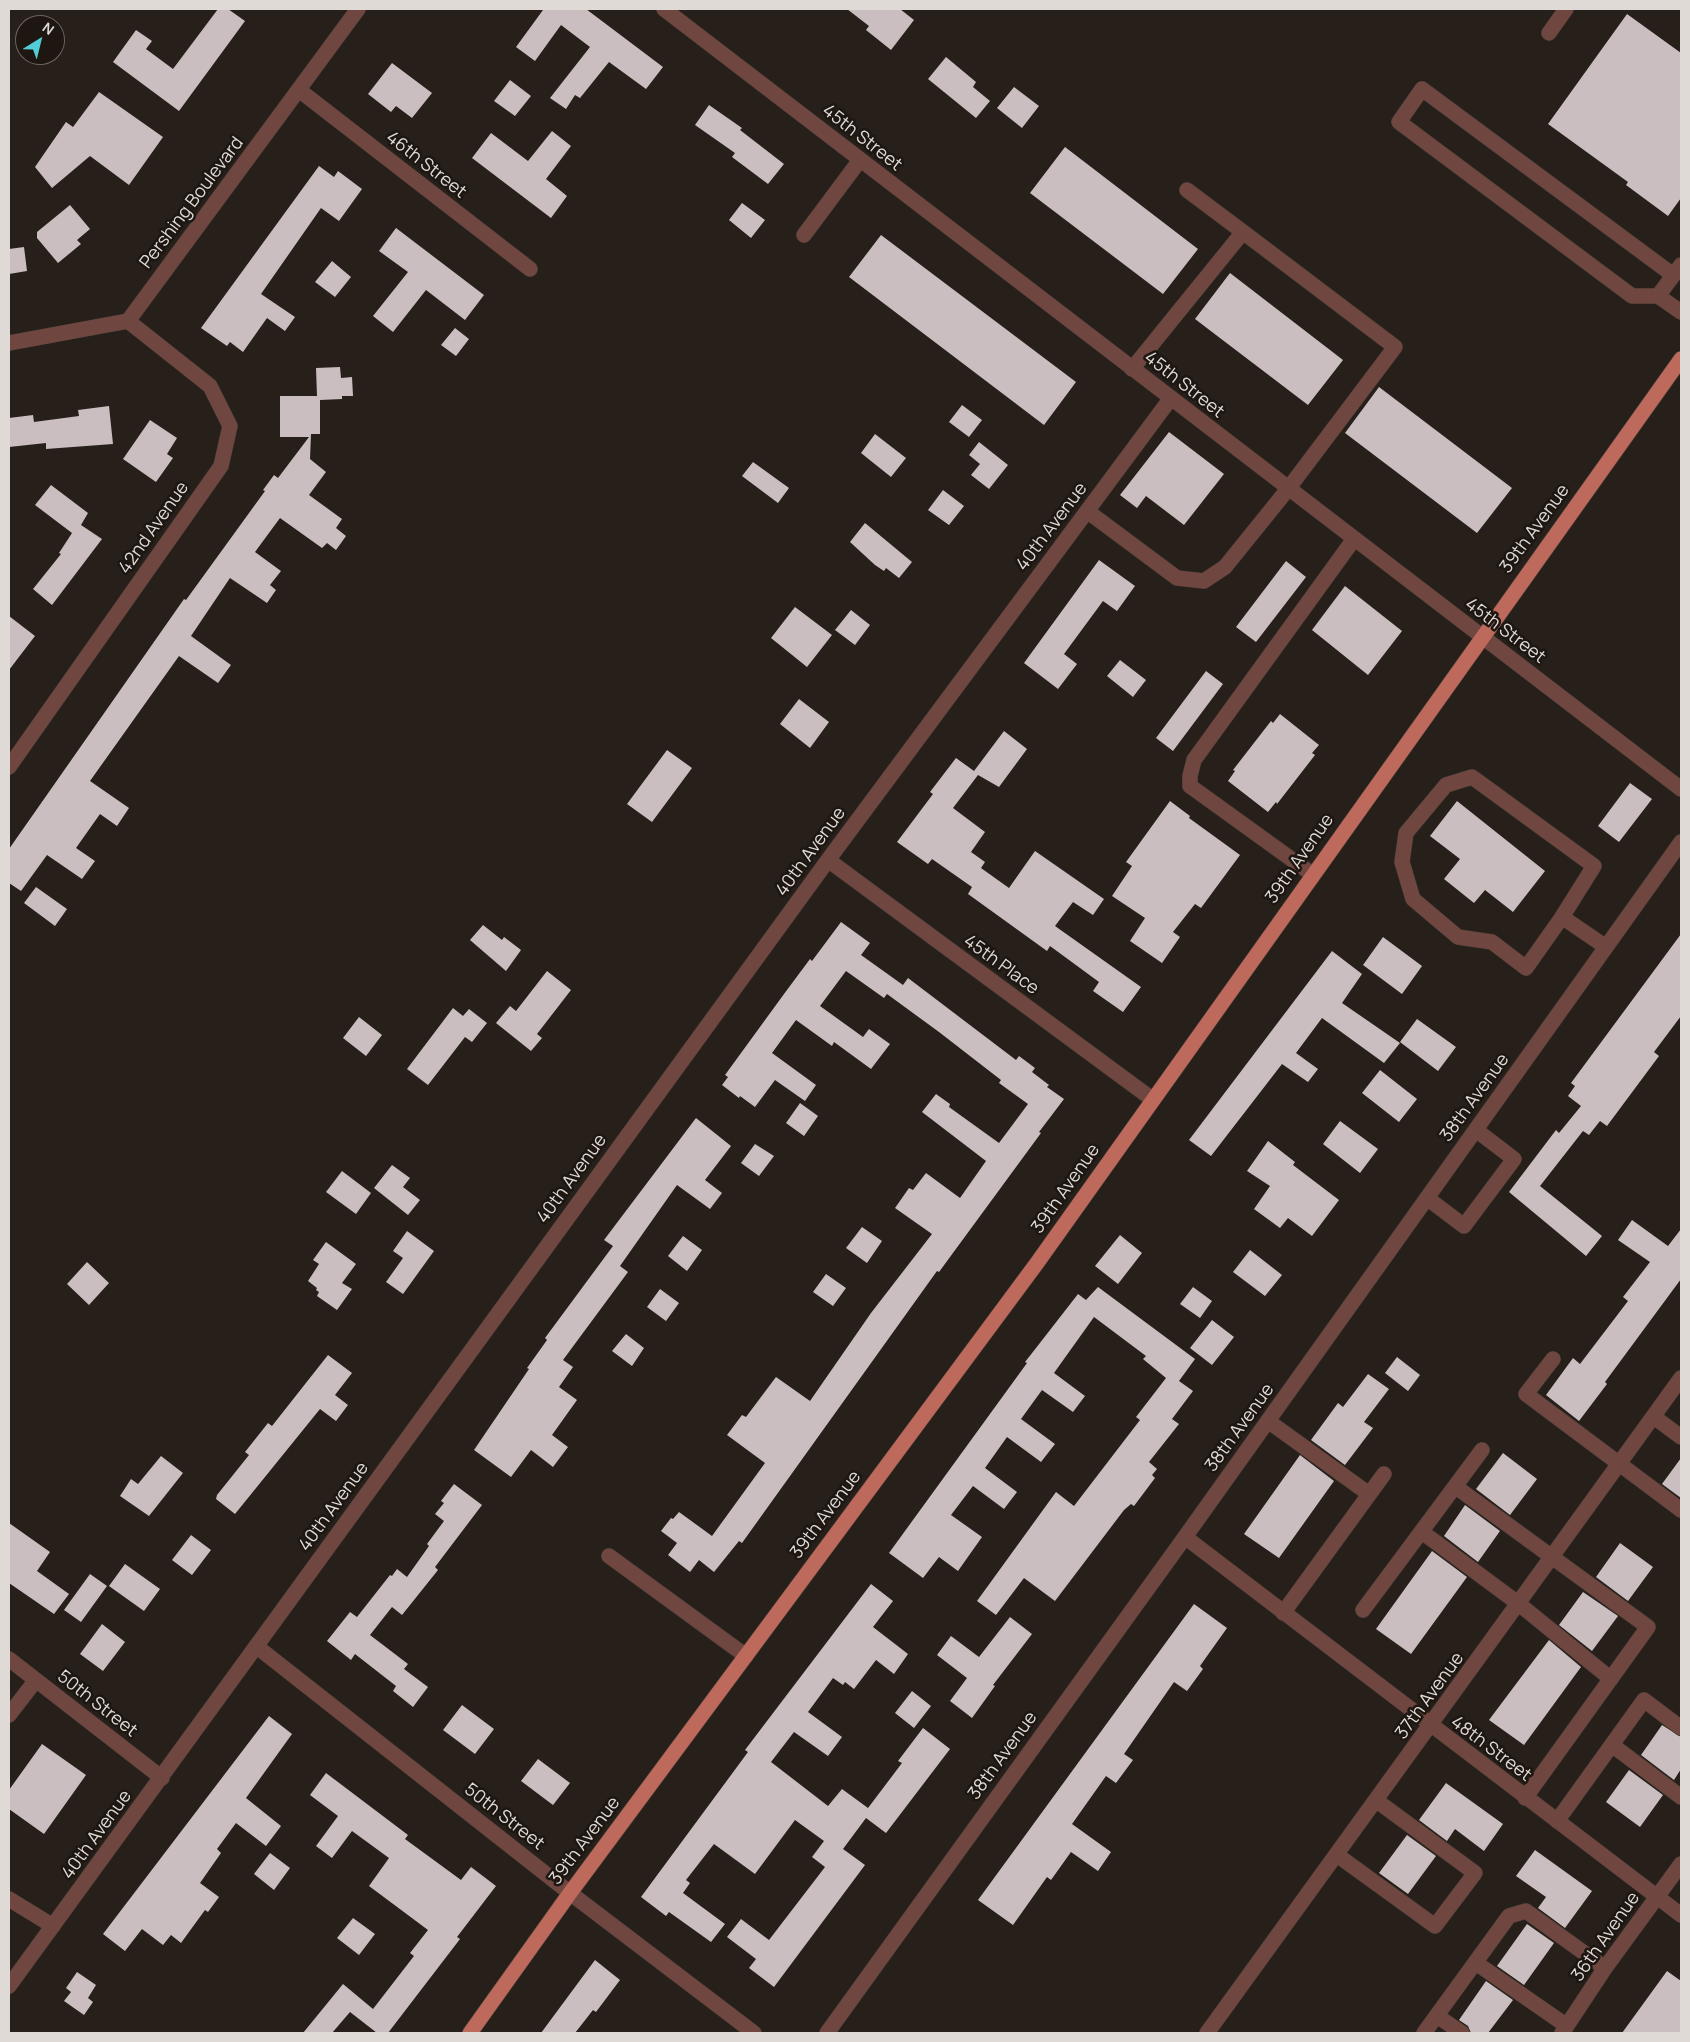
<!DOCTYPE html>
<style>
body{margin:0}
#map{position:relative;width:1690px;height:2042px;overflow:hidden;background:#27201a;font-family:Manrope,sans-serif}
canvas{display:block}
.frame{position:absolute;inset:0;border:10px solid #dfdad6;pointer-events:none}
.north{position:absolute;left:15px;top:15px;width:50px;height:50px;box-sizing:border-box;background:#1d1611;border:1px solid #6b6460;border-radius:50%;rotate:36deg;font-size:14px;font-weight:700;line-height:20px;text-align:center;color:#dfdad6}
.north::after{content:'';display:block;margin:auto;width:18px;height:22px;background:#52ccd6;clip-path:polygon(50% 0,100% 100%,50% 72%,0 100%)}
</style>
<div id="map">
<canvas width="1690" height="2042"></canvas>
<div class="frame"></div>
<div class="north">N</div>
</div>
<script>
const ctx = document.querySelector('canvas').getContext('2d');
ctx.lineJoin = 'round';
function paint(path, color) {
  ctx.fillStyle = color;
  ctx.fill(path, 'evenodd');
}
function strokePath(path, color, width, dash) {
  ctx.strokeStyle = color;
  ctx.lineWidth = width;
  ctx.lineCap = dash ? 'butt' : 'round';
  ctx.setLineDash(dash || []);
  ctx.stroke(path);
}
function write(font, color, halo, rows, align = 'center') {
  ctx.font = font + ' Manrope,sans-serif';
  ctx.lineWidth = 5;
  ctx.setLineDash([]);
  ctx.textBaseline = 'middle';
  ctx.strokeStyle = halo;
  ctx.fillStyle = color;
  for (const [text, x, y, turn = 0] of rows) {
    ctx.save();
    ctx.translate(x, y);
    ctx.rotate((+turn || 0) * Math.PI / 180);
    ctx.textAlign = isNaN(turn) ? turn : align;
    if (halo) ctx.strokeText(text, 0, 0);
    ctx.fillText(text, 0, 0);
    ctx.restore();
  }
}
paint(new Path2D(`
 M218,9h10l17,12 -66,90 -66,-49 23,-32 16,11 -6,8 27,20z
 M541,9h45l77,58 -17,22 -37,-27 -29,36 -5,-3 -9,14 -16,-11 40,-51 -29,-22 -26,36 -19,-14 27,-37z
 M847,9h53l14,11 -23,30 -25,-20 3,-4z
 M1627,14l54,39v145l-13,18 -42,-31 2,-3 -80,-58z
 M946,57l30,25 -3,5 17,14 -14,17 -48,-39z
 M392,63l40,30 -20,25 -16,-12 -5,6 -23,-18z
 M510,80l21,16 -16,20 -21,-15z
 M1014,87l25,19 -17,22 -25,-20z
 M99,92l64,45 -34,48 -39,-29 -38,32 -17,-21 31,-45 7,5z
 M709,105l33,23 -2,2 44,34 -16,20 -36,-27 3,-4 -40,-28z
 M552,131l19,15 -25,33 21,17 -16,22 -79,-60 19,-25 37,28z
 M1065,147l133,102 -35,45 -133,-101z
 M319,166l15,11 4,-6 24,18 -23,32 -18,-13 -60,86 34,23 -10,14 -18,-13 -24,34 -13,-10 -3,4 -26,-18z
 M742,203l23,17 -14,18 -22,-18z
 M70,205l20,24 -13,11 4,4 -23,19 -21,-25v-6z
 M396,228l88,67 -19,25 -39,-30 -33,42 -20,-16 35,-44 -29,-21z
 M881,235l195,147 -32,43 -195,-148z
 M24,247l3,24 -18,3v-25z
 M332,261l19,16 -16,20 -20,-15z
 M1230,273l113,87 -35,45 -113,-86z
 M455,328l14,11 -13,17 -15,-11z
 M340,367l1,11 11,-1 1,19h-11v3l-22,1v34h-9l-1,25 16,13 -17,23 33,24 -6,9 10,8 -10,14 -9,-7 -5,5 -42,-30 -25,34 26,19 -11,14 6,5 -9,13 -37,-25 -39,58 40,29 -13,18 -39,-27 -89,125 39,27 -12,18 -17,-12 -24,34 19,13 -13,18 -35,-24 -26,36 -12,-8v-34l175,-250 2,1 79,-109 -2,-1 11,-15 4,3 31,-41h-29v-41h37l-1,-28z
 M1379,387l133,101 -35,45 -132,-100z
 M962,405l20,15 -13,17 -20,-15z
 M109,406l4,38 -67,5v-6l-37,4v-29l24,-3 1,7 45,-6 -1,-6z
 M150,420l27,18 -10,16 6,4 -17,24 -33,-23z
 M1169,432l55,42 -40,51 -38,-29 -9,12 -17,-13z
 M875,434l31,24 -15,19 -30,-24z
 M979,442l29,23 -19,24 -18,-14 9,-11 -11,-9z
 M753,462l36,26 -11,15 -36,-27z
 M51,485l37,28 -7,12 21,14 -50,66 -19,-16 28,-35 -2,-1 13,-20 -37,-28z
 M943,490l21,16 -15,19 -21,-15z
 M865,523l47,39 -13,16 -13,-10 -2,3 -9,-6 -25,-23z
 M1099,560l36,26 -18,25 -14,-10 -39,53 13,10 -19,25 -34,-26z
 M1286,561l20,16 -50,65 -20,-15z
 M1345,586l57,45 -34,44 -56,-45z
 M795,607l37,28 -25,32 -36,-29z
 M851,610l19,15 -15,20 -20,-15z
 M9,616l26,20 -26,34z
 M1120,660l26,20 -13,17 -26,-21z
 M1206,671l17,13 -50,67 -17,-13z
 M799,699l30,23 -19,26 -30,-24z
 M1280,714l39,31 -7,8 3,2 -38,49 -1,-2 -8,10 -40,-31 7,-10 -2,-1 38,-49 2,2z
 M1004,731l23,18 -28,38 -21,-12 -25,33 32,24 -14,20 14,10 -4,6 28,20 26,-37 69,48 -11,16 -20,-13 -18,24 86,61 -18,25 -30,-21 6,-9 -49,-36 -3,5 -79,-57 4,-7 -40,-28 -4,5 -31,-22 36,-48 -3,-2 26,-34 18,13z
 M667,750l25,18 -40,54 -25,-18z
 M1630,783l22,16 -33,43 -21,-16z
 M1170,801l20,15 -1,2 51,37 -39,53 -6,-4 -22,28 7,5 -18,26 -32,-22 15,-23 -33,-22 20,-30 -6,-4z
 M1457,801l88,70 -32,41 -28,-22 -11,13 -30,-24 16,-20 -30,-23z
 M36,887l31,22 -12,17 -31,-23z
 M841,922l29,21 -9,12 42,30 5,-7 108,82 3,-4 16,12 -3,4 17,13 -2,2 17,12 -25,33 2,1 -102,139 -2,-1 -195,272 -3,-2 -25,31 -15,-12 -9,12 -22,-17 9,-12 -16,-12 10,-13 2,1 6,-7 33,24 53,-73 -38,-28 15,-20 4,2 30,-40 34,24 61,-88 61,-79 -37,-26 14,-20 4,2 13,-17 34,25 26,-37 -64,-49 14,-18 14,10 -1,3 50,36 29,-39 -29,-21 2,-3 -62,-48 -52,-38 -3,4 -38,-27 -26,35 43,31 6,-8 21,15 -19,25 -37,-27 -2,4 -36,-26 -24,33 44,32 -11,16 -30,-21 -20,27 -15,-11 -1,2 -17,-13 6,-8 -3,-2 59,-81 26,-35 2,2z
 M483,925l19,15 2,-3 17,13 -15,21 -36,-31z
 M1681,934v82l-27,36 5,4 -52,70 -7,-5 -11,14 -6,-4 -43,55 62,50 -16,20 -77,-64 47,-62 3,3 22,-27 -13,-10 7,-10 -4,-3z
 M1383,937l39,29 -20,28 -39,-29z
 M1332,951l30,23 -20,29 58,40 -16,20 -62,-45 -26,35 22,16 -10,13 -26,-18 -71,92 -22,-16z
 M547,971l24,19 -34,44 5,4 -11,13 -35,-28 14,-17 6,5z
 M453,1008l10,8 6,-7 18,14 -15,19 -7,-5 -37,48 -21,-16z
 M359,1017l23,18 -16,21 -23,-18z
 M1417,1019l39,28 -18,24 -38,-29z
 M1380,1070l37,29 -18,23 -37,-29z
 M800,1103l18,13 -14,20 -18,-13z
 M696,1118l35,28 -26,34 17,13 -12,16 -33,-24 -57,81 8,6 -65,88 10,7 -14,20 18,13 -25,35 16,12 -15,20 -22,-17 -20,27 -37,-27 55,-81 -2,-1 20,-28 -2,-2 68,-92 -9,-6z
 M1340,1121l38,28 -18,24 -37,-29z
 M1268,1141l27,21 -2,3 46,35 -27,36 -24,-18 -8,10 -26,-19 16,-23 -23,-15z
 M755,1144l19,12 -15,20 -18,-13z
 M392,1165l18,13 -7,9 17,13 -12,15 -34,-27z
 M342,1171l29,22 -15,21 -30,-22z
 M1632,1220l36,26 13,-17v50l-76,103 2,2 -28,37 -33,-26 27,-37 7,6 48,-63 -5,-4 27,-35 -32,-22z
 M862,1227l20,14 -15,22 -21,-15z
 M407,1231l27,20 -31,43 -17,-12 17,-24 -10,-7z
 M1120,1235l22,18 -24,31 -23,-18z
 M683,1236l19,14 -15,21 -19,-15z
 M326,1242l30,22 -14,19 10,6 -15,21 -20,-14 2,-4 -3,-2 1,-2 -9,-7 11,-17 -6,-4z
 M1250,1250l32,25 -17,21 -32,-24z
 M87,1262l22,21 -20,22 -22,-21z
 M826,1274l20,14 -13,18 -20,-14z
 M1098,1287l97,72 -16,22 14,10 -21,28 7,5 -30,38 8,7 -5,6 3,3 -21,28 -3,-2 -7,6 -69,91 -31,-23 -28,37 -19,-14 79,-109 18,14 66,-86 -4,-3 30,-39 -23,-19 3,-3 -52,-39 -40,56 31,23 -12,16 -31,-22 -21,29 34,25 -14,18 -34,-25 -22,31 32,24 -13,17 -31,-23 -22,29 31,22 -24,34 -19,-14 -16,21 -34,-25 138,-190 -2,-1 11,-14 42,-54 8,6z
 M1193,1287l19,14 -12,17 -20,-14z
 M660,1289l19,14 -13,18 -19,-14z
 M1212,1320l22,17 -22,28 -22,-17z
 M626,1334l18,14 -12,18 -20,-15z
 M328,1355l24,18 -17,22 13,10 -12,16 -16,-12 -85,105 -19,-15 1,-4 32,-40 -4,-3 23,-29 4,3z
 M1397,1357l23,18 -12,16 -23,-18z
 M1368,1374l21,15 -25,33 9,6 -28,37 -34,-25 27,-37 5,4z
 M1503,1453l34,26 -27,36 -34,-26z
 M1300,1455l34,26 -55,77 -35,-24z
 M161,1456l22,17 -34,43 -29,-20 11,-17 7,5z
 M1681,1458v40l-19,-14z
 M454,1484l28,21 -47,62 3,3 -36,45 -10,-8 -22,28 38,29 -4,5 24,18 -15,20 -20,-16 3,-5 -41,-32 -4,6 -24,-19 23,-29 7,5 33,-42 2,1 5,-7 10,8 22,-31 -2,-2 17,-23 -9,-7 9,-11 -3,-2z
 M1465,1505l35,26 -22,31 -34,-26z
 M9,1523l41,29 -13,19 32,23 -15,20 -45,-31z
 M191,1535l20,15 -19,25 -20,-15z
 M1620,1543l33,24 -25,34 -32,-24z
 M1432,1551l35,26 -56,77 -35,-25z
 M125,1564l35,25 -16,22 -35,-25z
 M90,1574l17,12 -26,36 -17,-12z
 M871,1584l22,17 -20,26 35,27 -14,20 -18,-14 -22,29 -9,-7 -2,3 -10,-7 -25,34 34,25 -14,19 -34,-24 -23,30 57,44 14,-17 26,19 34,-45 -4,-2 25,-33 27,21 -64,84 -20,-15 -23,31 22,16 -91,122 -25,-19 7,-9 -29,-22 14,-18 28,21 56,-73 -13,-10 12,-16 -29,-21 -40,54 -41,-30 -28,36 4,3 -7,10 42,31 -14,18 -42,-30 -3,4 -25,-19 107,-145 -3,-2z
 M1583,1592l35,24 -26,35 -33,-26z
 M1194,1604l33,24 -27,38 3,3 -16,22 -13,-9 -50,72 9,6 -17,23 -10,-7 -34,48 39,28 -13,19 -27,-19 -20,28 -4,-3 -34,48 -35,-25z
 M1010,1617l22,17 -39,51 2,1 -23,32 -22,-17 17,-23 -30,-23 14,-19 28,21z
 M102,1624l23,18 -22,29 -23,-17z
 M1549,1640l32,27 -57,78 -35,-25z
 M912,1691l19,15 -17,22 -19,-15z
 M462,1705l32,24 -19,25 -32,-24z
 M269,1716l23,18 -46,64 35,28 -15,20 -30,-23 -19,26 4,4 -21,30 19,14 -11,15 -3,-2 -24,33 -10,-8 -8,10 -21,-16 -17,22 -22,-17z
 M1662,1725l19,12v32l-7,11 -33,-25z
 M42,1744l44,31 -42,59 -35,-25v-19z
 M538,1759l32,24 -17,22 -32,-24z
 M1629,1770l34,25 -23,32 -34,-25z
 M326,1773l82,62 -3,4 56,41 10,-13 25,19 -39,51 3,2 -72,94h-11l-27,-21 -18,21h-29l40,-49 30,25 41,-53 -4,-3 18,-23 -59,-44 20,-28 -37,-27 -20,27 -16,-12 22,-30 -28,-21z
 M1446,1783l57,41 -19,27 -29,-22 -8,12 -28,-21z
 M1407,1835l29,21 -28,38 -29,-21z
 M1535,1850l57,41 -27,37 -27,-20 8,-11 -30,-21z
 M270,1853l20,15 -16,22 -20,-16z
 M353,1918l22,16 -16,21 -22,-17z
 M1527,1924l27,19 -30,42 -27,-19z
 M595,1960l25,20 -24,32 -3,-2 -18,23h-34z
 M1667,1971l14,10v52h-59z
 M77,1972l19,13 -8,13 5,4 -9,13 -20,-14 7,-9 -5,-4z
 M1486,1981l27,19 -25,33h-17l-3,-7 -9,-6z`), '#cbbec1');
const minor = new Path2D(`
 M664,9l1017,780
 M1549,33l17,-24
 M299,90l231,179
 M1187,190l56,42
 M804,235l56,-75
 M1681,265l-23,31 23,16
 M1658,296h-26l-233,-174 23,-33 251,186
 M9,343l119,-22 230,-312
 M1087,511l90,67 27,3 21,-14 63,-78 107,-142 -152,-115 -111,137
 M9,767l212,-301 9,-40 -20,-40 -82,-65
 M828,860l324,239
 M1312,874l-122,-88v-10l4,-16 160,-221
 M1562,917l-36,51 -34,-26 -34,-5 -45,-38 -11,-37 4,-29 40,-48 26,-8 122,89 -32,51 44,30
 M1427,1198l37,28 50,-67 -38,-29
 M1553,1359l-27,35 155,116
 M1654,1417l27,20
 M1268,1421l101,73
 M1456,1487l192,140 -123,171
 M1422,1532l97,72 92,75
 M1185,1537l496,378
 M609,1556l137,100
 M1363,1610l119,-160
 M1283,1613l101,-139
 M256,1646l314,247 184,140
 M9,1659l153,119
 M9,1715l27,-35
 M1612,1745l69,52
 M1557,1821l87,-121 37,28
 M1337,1855l98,71 40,-53 -98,-72
 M9,1899l44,27
 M1476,1963l91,63
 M9,1986l819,-1126 343,-462
 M1437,2016l25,17
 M827,2033l358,-496 496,-695
 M1207,2033l474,-655
 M1424,2033l85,-117 17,-5 79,57
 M1562,2033l43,-65 76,-104`);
const major = new Path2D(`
 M470,2033l100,-140 467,-630 644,-904`);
strokePath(minor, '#413a34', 16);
strokePath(major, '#413a34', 16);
strokePath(minor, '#704640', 15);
strokePath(major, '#bd695c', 15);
write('18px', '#dfdad6', '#1d1611', [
 ["45th Street",862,138,38],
 ["46th Street",426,165,38],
 ["Pershing Boulevard",192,203,-53],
 ["45th Street",1184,385,38],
 ["40th Avenue",1052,527,-53],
 ["42nd Avenue",154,528,-55],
 ["39th Avenue",1535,529,-54],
 ["45th Street",1505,631,37],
 ["40th Avenue",811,852,-54],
 ["39th Avenue",1300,859,-55],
 ["45th Place",1001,965,36],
 ["38th Avenue",1475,1098,-54],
 ["40th Avenue",572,1179,-54],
 ["39th Avenue",1066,1189,-55],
 ["38th Avenue",1240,1428,-54],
 ["40th Avenue",334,1507,-54],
 ["39th Avenue",826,1515,-53],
 ["37th Avenue",1430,1696,-54],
 ["50th Street",97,1704,38],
 ["48th Street",1491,1749,37],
 ["38th Avenue",1003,1756,-54],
 ["50th Street",504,1817,38],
 ["40th Avenue",97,1835,-54],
 ["39th Avenue",585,1841,-53],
 ["36th Avenue",1606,1937,-55]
]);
</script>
